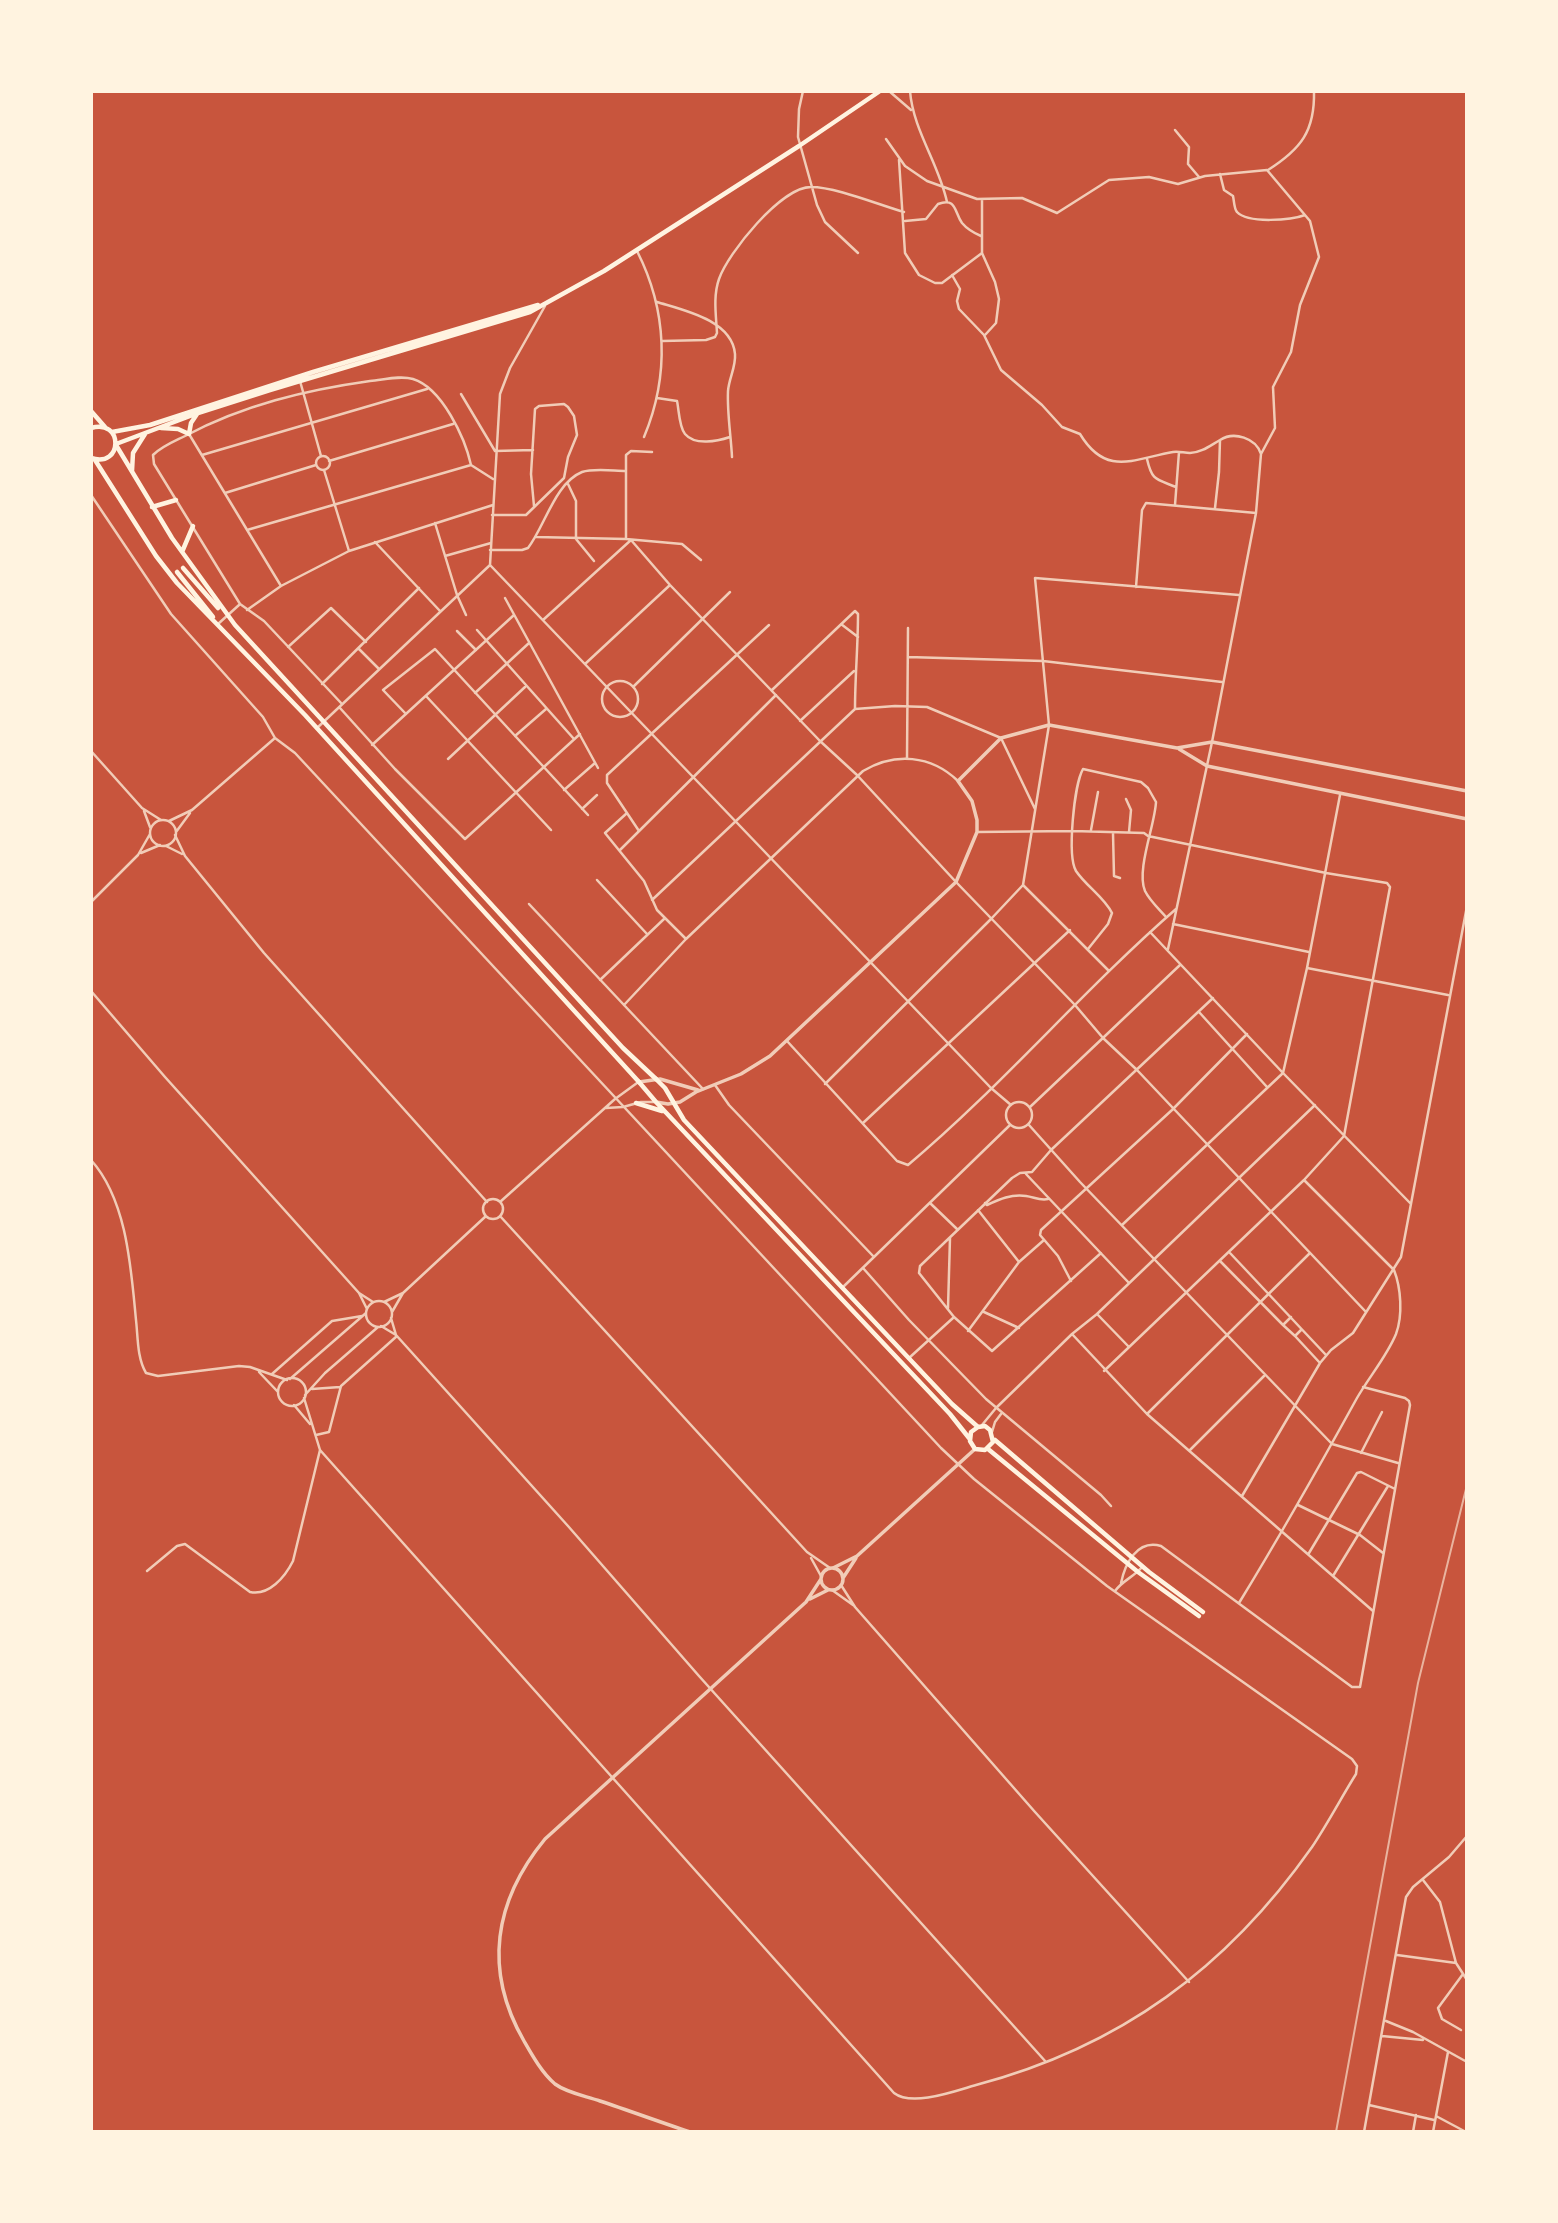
<!DOCTYPE html>
<style>
body{margin:0}
#map{position:relative;width:1558px;height:2223px;overflow:hidden;background:#c8553d;font-family:"Zilla Slab",serif}
canvas{display:block}
.frame{position:absolute;inset:0;border:93px solid #fff3e0;pointer-events:none}
</style>
<div id="map">
<canvas width="1558" height="2223"></canvas>
<div class="frame"></div>
</div>
<script>
const ctx = document.querySelector('canvas').getContext('2d');
ctx.lineJoin = 'round';
function strokePath(path, color, width, dash) {
  ctx.strokeStyle = color;
  ctx.lineWidth = width;
  ctx.lineCap = dash ? 'butt' : 'round';
  ctx.setLineDash(dash || []);
  ctx.stroke(path);
}
strokePath(new Path2D(`
 M803,91l-4,18 -1,28 19,68 8,17 33,31
 M889,91l22,19
 M910,91c3,39 29,73 37,111
 M1175,130l14,17 -1,17 11,13
 M886,139l19,27 22,15 50,18 45,-1 35,15 52,-33 40,-3 29,7 27,-8 62,-6 43,51 9,36 -19,48 -9,47 -18,35 2,41 -14,26
 M899,160l6,93 14,22 16,8h7l40,-30
 M1268,170c33,-21 47,-39 46,-79
 M1220,174l4,16 9,6c1,4 1,13 4,16 11,12 55,8 68,3
 M982,200v53l13,29 4,17 -3,24 -11,12
 M905,221l21,-2 12,-15c19,-7 16,8 24,19 5,6 12,10 19,13
 M637,251c30,59 33,124 7,186
 M952,275l8,14 -3,12 2,8 25,26 17,35 41,35 20,22 18,7c26,43 53,25 93,18 6,-1 11,1 17,1 11,0 21,-8 30,-13
 M657,302c26,8 75,18 78,52 1,13 -6,24 -7,37 -1,22 3,45 4,66
 M662,341l44,-1 9,-3 2,-4c-1,-18 -4,-37 2,-54 9,-26 62,-92 92,-92 25,0 68,18 93,25
 M300,381l21,75
 M461,394l34,57 38,-1
 M657,398l20,3c2,9 2,26 8,33 10,12 33,7 45,3
 M189,434l92,152
 M202,455l225,-66
 M316 463a7 7 0 1 1 14 0a7 7 0 1 1-14 0Z
 M1147,459c5,22 9,20 29,28
 M329,461l124,-37
 M324,470l25,81
 M568,484l8,17v38l18,22
 M225,493l91,-28
 M91,495l80,119 92,103 12,21 20,15 646,695 33,31 133,107 245,173 5,7 -1,8c-15,24 -28,49 -44,73 -85,121 -192,200 -336,238 -21,6 -64,22 -82,8l-574,-643 -16,-52
 M1175,505l4,-53
 M492,515h34l38,-37 4,-21 9,-22 -3,-19 -6,-9 -4,-3 -25,2 -4,3 -4,65 3,32
 M435,523l22,72 9,20
 M247,530l224,-65 22,14
 M536,537l90,2 56,5 19,16
 M626,539v-84l5,-4 21,1
 M375,542l65,69
 M490,550h32l6,-2c17,-22 27,-65 54,-76 12,-4 32,-1 44,-1
 M445,556l46,-13
 M490,565l501,523 20,17
 M1136,587l6,-77 4,-7 110,10
 M505,598l93,170
 M247,610l34,-24 68,-35 144,-46
 M543,620l88,-80 39,45 150,156 37,34 99,107 119,123 28,33 34,32 229,242
 M218,624l21,-19
 M841,624l17,13
 M477,630l97,109
 M457,631l19,19
 M288,647l43,-39 35,34
 M359,649l20,20
 M908,657l135,4 179,21
 M585,664l85,-79
 M602 699a18 18 0 1 1 36 0a18 18 0 1 1-36 0Z
 M322,684l97,-96
 M633,687l97,-95
 M772,690l83,-79 3,3c0,32 -3,63 -3,95
 M475,693l54,-50
 M426,696l125,134
 M342,704l-78,-83 -24,-17 -86,-140 -1,-9c9,-9 22,-14 32,-19 58,-31 121,-46 185,-55 13,-1 30,-6 43,-2 29,9 52,59 58,86
 M340,708l55,61 70,70 115,-105
 M406,714l-23,-24 52,-41 153,166
 M800,721l54,-50
 M317,728l173,-163 10,-171 10,-26 35,-62
 M515,736l31,-27
 M372,745l142,-130
 M91,751l51,57 19,12
 M907,758l1,-130
 M448,759l77,-72
 M564,790l31,-27
 M1126,799l5,11 -2,22
 M582,809l15,-14
 M144,811l6,16
 M627,813l-22,20 39,48 13,29 29,29
 M150 833a13 13 0 1 1 26 0a13 13 0 1 1-26 0Z
 M169,821l23,-11 83,-72
 M1091,830l7,-38
 M639,831l-32,-48v-8l162,-150
 M176,832l14,-19
 M977,832l96,-1 71,2 4,3 178,37 61,10 3,4 -46,249 -40,44 -200,191
 M1113,833l1,43 6,2
 M175,835l10,21 79,97 223,249
 M166,846l16,8
 M620,850l156,-155
 M141,853l19,-8
 M597,880l50,54
 M1023,885l86,86
 M652,900l203,-191 40,-3 32,1 74,31 34,71
 M91,902l47,-47 12,-21
 M529,904l174,185
 M1173,924l136,28
 M1150,932l133,141 128,131
 M1088,949l20,-25 4,-11c-8,-16 -26,-27 -36,-42 -9,-15 -2,-86 7,-102l58,13 7,6 8,14c-1,23 -20,68 -11,89 5,10 14,18 21,26
 M1168,949l44,-207 44,-229 5,-59c-5,-16 -27,-23 -41,-14l-1,32 -4,36
 M1307,968l141,27
 M600,980l64,-61
 M91,991l74,86 194,216 14,9
 M624,1005l62,-66 177,-168c32,-19 68,-16 95,10
 M1199,1012l68,75
 M787,1041l110,120 11,4c94,-79 175,-175 268,-256
 M825,1084l166,-165 32,-34 26,-160 -14,-147 204,17
 M715,1085l14,20 145,152
 M1006 1115a13 13 0 1 1 26 0a13 13 0 1 1-26 0Z
 M1030,1107l150,-142
 M606,1108l17,-1 18,-5h13
 M863,1123l207,-193
 M1029,1125l51,57 252,262 66,19
 M91,1160c36,40 40,108 45,160 2,17 1,38 10,53l12,3 81,-10 11,1 37,13
 M1026,1174l103,109
 M483 1209a10 10 0 1 1 20 0a10 10 0 1 1-20 0Z
 M500,1202l115,-103 22,-16
 M930,1203l28,27
 M985,1203l2,2c13,-6 24,-11 39,-9 8,1 14,5 22,3
 M978,1210l41,52
 M500,1216l307,336 23,16
 M1122,1225l161,-152 24,-105 33,-173
 M1101,1253l-109,98 -38,-34 -35,-44 1,-7 92,-88 8,-5 12,-1 19,-22 162,-152
 M1230,1253l96,102
 M1220,1261l63,64 8,-8
 M863,1268l46,52 77,79 115,96 10,11
 M1071,1281l-13,-25 -18,-21 1,-5 131,-120 75,-76
 M842,1288l168,-163
 M359,1293l8,16
 M366 1314a13 13 0 1 1 26 0a13 13 0 1 1-26 0Z
 M384,1302l19,-9
 M948,1308l2,-70
 M392,1312l11,-19 83,-77
 M984,1312l35,16
 M1097,1314l32,33
 M391,1318l5,17
 M1283,1325l12,11 6,-6
 M381,1326l15,9 172,191 131,150 347,386
 M968,1331l51,-69 25,-22
 M1072,1334l75,80 226,197
 M1295,1336l25,27
 M909,1358l44,-40
 M259,1372l19,20
 M272,1374l60,-53 30,-5
 M278 1392a14 14 0 1 1 28 0a14 14 0 1 1-28 0Z
 M290,1379l76,-66
 M312,1389l28,-2
 M305,1395l20,-22 53,-46
 M294,1405l16,19
 M1148,1413l162,-160
 M982,1425l14,-17 76,-74 25,-20 218,-209
 M992,1432l3,-10 6,-8
 M316,1435l13,-3 12,-46 56,-50
 M1190,1450l74,-74
 M1361,1453l21,-41
 M1242,1496l78,-133 11,-13 22,-17 48,-76 66,-351
 M1298,1505l62,30 23,18
 M1309,1553l48,-80 4,-1 34,17
 M811,1558l10,18
 M147,1571l30,-25 8,-2 65,48c19,4 35,-15 43,-31l27,-111
 M1333,1576l55,-90
 M1121,1583c4,-19 16,-44 40,-37l191,141h8l50,-282 -1,-4 -4,-3 -42,-11
 M841,1585l14,22 180,205 154,170
 M832,1590l21,15
 M1115,1591c8,-11 19,-14 28,-25
 M1239,1603c41,-67 80,-136 118,-205 12,-21 30,-42 39,-64 7,-19 5,-46 -2,-64l-90,-90
 M1423,1880l17,22 16,61
 M1397,1955l59,8 11,17
 M1386,2021l27,11 54,30
 M1461,2030l-19,-11 -4,-11 25,-34
 M1382,2036l41,4
 M1369,2105l65,15
 M1436,2116l30,16
 M1364,2132l42,-235 7,-10 36,-30 18,-21
 M1413,2132l3,-17
 M1433,2132l15,-80`), '#f1ccb7', 2.5);
strokePath(new Path2D(`
 M1179,749l28,17 260,53
 M639,1082l21,-3 38,11
 M656,1102l12,2 12,-2 16,-10 45,-18 29,-18 186,-174 21,-50v-12l-5,-19 -14,-20 43,-43 48,-13 128,23 35,-6 255,49
 M821 1579a11 11 0 1 1 22 0a11 11 0 1 1-22 0Z
 M833,1568l24,-12 118,-107
 M843,1578l13,-20
 M810,1599l18,-9
 M690,2132c-30,-10 -60,-21 -90,-31 -14,-5 -33,-8 -45,-17 -13,-11 -23,-29 -31,-43 -41,-71 -30,-140 21,-202l261,-237 15,-23`), '#f1ccb7', 3.5);
strokePath(new Path2D(`
 M656,1079l9,9 19,32 268,284 26,23 7,-1 5,4 3,12 -8,8 -10,-1 -5,-8 1,-9 7,-5
 M639,1082l17,20 294,312 19,24
 M636,1103l26,8
 M995,1440l154,132 54,40
 M988,1449l150,123 61,44`), '#fff3e0', 4.5);
strokePath(new Path2D(`
 M91,411l14,16
 M91,428c33,-10 32,41 0,30
 M161,428l17,1 11,5 2,-11 6,-9
 M112,432l38,-7 163,-53 225,-67
 M116,444l82,-31 72,-23 260,-78 74,-41 195,-125 81,-55
 M116,445l56,93 63,87 388,423 33,31
 M95,460l61,96 21,27 128,132 334,367
 M132,471l1,-18 12,-19
 M152,507l24,-7
 M182,552l11,-26
 M183,568l35,40
 M177,572l36,45`), '#fff3e0', 4.5);
strokePath(new Path2D(`
 M1336,2132l82,-449 49,-198`), '#e9b49f', 2);
</script>
